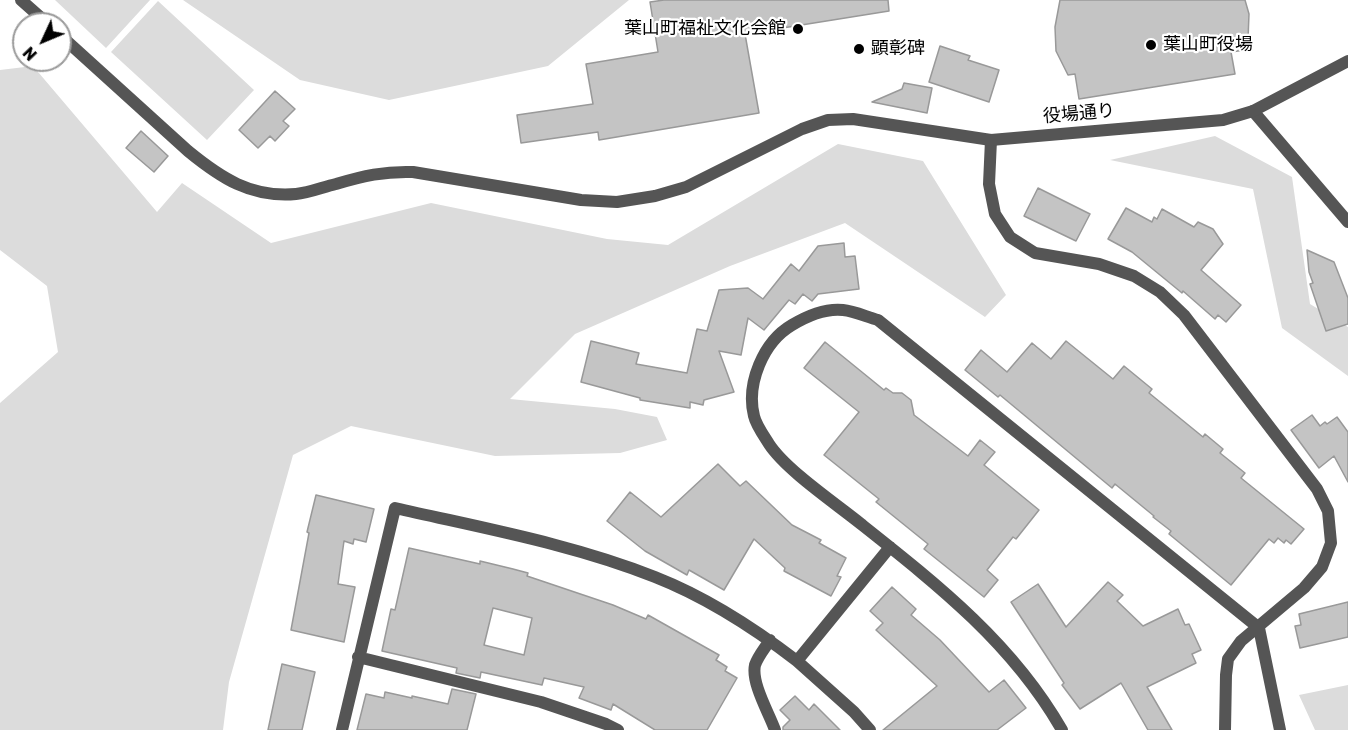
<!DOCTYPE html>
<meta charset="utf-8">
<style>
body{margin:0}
#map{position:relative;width:1348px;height:730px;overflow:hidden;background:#fff;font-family:Rubik,sans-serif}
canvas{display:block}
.north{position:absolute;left:12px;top:12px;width:60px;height:60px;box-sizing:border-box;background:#fff;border:2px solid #999;border-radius:50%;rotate:226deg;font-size:16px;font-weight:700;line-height:24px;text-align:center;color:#000}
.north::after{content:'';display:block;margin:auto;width:21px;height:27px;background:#000;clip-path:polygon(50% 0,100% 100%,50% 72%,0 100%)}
</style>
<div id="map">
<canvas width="1348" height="730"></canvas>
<div class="north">N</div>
</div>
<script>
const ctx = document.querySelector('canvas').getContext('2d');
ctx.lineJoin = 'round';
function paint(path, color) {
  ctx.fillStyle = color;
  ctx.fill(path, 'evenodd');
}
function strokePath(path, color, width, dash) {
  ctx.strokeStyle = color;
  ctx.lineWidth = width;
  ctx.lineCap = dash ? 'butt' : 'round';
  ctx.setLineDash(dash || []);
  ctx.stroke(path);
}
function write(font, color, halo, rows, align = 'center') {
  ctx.font = font + ' Rubik,"Noto Sans JP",sans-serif';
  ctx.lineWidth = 4.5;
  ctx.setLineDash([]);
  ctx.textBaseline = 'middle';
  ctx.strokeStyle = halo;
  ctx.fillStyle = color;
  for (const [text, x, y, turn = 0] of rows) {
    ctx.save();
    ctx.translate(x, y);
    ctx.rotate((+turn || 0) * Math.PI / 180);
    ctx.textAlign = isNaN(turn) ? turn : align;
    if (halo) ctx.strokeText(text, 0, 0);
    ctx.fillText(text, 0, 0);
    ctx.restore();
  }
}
paint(new Path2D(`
 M55,0h95l-44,48z
 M183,0h446l-81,66 -159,34 -89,-20z
 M158,1l96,89 -47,50 -96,-88z
 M33,66l124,146 25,-29 89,60 160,-40 176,36 61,6 170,-101 85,17 83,134 -21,22 -140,-94 -115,43 -155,68 -65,65 105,10 42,8 10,23 -47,13 -125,3 -144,-30 -58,29 -64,227 -6,48h-223v-327l58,-51 -11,-66 -47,-36v-180z
 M1215,136l77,41 18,127 38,23v49l-66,-48 -29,-139 -143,-29z
 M1348,685v45h-33l-16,-35z`), '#dcdcdc');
const building = new Path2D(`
 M664,0h224l1,11 -144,23 14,79 -160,27 -1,-8 -77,11 -4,-28 76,-11 -7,-40 72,-12 -8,-50z
 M1060,0h185l4,14 -1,25 -3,11 -14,2 4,22 -156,25 -4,-25 -7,1 -12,-24 -1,-24z
 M940,46l30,10 -2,4 31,10 -10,32 -60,-20z
 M904,83l28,5 -5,25 -55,-11 30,-13z
 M275,91l20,18 -12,12 6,5 -14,15 -5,-5 -12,12 -19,-18z
 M141,131l27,25 -14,16 -28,-24z
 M1038,188l52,26 -14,27 -52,-25z
 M1126,208l26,14 2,-5 3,2 5,-10 32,18 4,-5 15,7 10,15 -22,26 40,35 -15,17 -8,-7 -3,4 -32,-28 -1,2 -50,-41 -24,-13z
 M844,243l1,14 10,-1 4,33 -41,5 -6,7 -9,-7 -8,10 -6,-4 -25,30 -16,-12 -7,37 -22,-4 15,41 -30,8 -1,5 -13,-3v6l-50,-8v-2l-59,-16 10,-41 48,12 -3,11 51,9 10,-44 10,2 12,-41 29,-2 15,11 28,-35 8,7 19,-25z
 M1307,250l27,12 14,36v26l-22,7 -16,-47 3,-1 -4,-11z
 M1066,341l47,38 11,-13 28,23 -3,4 54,44 2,-3 18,15 -3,4 25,20 -4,5 63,51 -13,15 -5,-4 -2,3 -6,-5 -4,5 -5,-4 -38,46 -62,-51 2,-3 -18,-14 1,-1 -39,-32 -3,4 -112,-93 -2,2 -33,-27 16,-20 26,22 25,-29 19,16z
 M825,342l59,48 2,-2 7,5h9l9,7 3,15 54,41 12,-16 15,12 -11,13 55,45 -23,29 -3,-2 -26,33 11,10 -14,17 -60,-48 4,-5 -52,-42 3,-3 -55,-44 35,-43 -55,-44z
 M1312,415l8,11 5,-4 2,2 10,-7 11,15v50l-14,-26 -15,12 -28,-38z
 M718,464l22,22 6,-5 46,44 29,15 -2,3 27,15 -9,18 4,1 -10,19 -47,-25 1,-3 -31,-29 -30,51 -35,-20 -2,5 -42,-24 -38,-30 23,-29 31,25z
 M316,495l58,14 -8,33 -12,-3 -1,5 -9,-3 -6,43 17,3 -11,55 -53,-12 18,-97 -2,-1z
 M409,548l71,16v-3l33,8 15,4 -1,3 86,29 33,14 2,-4 71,40 -3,5 11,7 -2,4 12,7 -30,52h-52l-42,-26 -2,6 -32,-12 5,-11 -40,-9 -2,7 -61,-13 -1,6 -24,-5 1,-5 -75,-17 9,-42 4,1zM493,608l39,10 -8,37 -40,-10z
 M1108,582l15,13 -6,6 26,25 35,-17 7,16 4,-1 12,26 -9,4 4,9 -49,24 25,43h-24l-27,-47 -41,26 -18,-24 2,-2 -53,-81 27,-18 28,43z
 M892,587l24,22 -5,6 29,25 49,52 15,-12 22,28 -29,22h-114l54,-44 -61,-56 7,-7 -13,-12z
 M1348,602v35l-48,11 -5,-22 6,-1 -2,-11z
 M282,664l33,8 -13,58h-34z
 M452,689l24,5 -9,36h-110l9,-36 18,4 1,-6 27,6v-2l36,8z
 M795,696l14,14 5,-6 26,26h-57v-3l7,-7 -10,-10z`);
paint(building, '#c4c4c4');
strokePath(building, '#999', 1.5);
strokePath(new Path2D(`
 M1253,111l95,111
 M991,140l-2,44 6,30 15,23 25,16 64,11 35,12 26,16 24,23 133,174 11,22 3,32 -9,24 -18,21 -63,53 -13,18 -2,16 -1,55
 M770,640c-5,8 -12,16 -15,25 -4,18 14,48 20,65
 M358,657l183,45 65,22 12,6
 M342,730l53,-222c87,20 177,36 260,69 51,20 99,51 142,84
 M870,730l-16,-18 -57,-51 93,-114
 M1062,730c-49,-86 -124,-145 -201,-206 -26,-21 -75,-54 -92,-80 -5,-8 -13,-19 -15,-28 -8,-32 9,-74 38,-91 15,-9 32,-17 51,-15 11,1 24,7 35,10l381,308 21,102`), '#555', 12);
strokePath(new Path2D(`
 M21,0l27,24
 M60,35l128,116c33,27 63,47 108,43 13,-1 27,-7 40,-10 27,-8 48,-13 77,-12l168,28 36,2 38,-6 31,-9 116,-58 26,-9 25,-1 138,21 232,-20 30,-9 95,-50`), '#555', 12);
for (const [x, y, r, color] of [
 [798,29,6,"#000"],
 [1151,45,6,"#000"],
 [859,49,6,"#000"]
]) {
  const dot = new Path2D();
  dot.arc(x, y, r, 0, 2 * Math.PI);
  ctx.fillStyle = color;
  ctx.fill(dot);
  strokePath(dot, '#fff', 2);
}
write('18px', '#000', '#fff', [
 ["葉山町福祉文化会館",786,29,"right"],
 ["葉山町役場",1163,45],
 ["顕彰碑",871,49]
], 'left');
write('18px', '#000', '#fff', [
 ["役場通り",1079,114,-5]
]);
</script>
